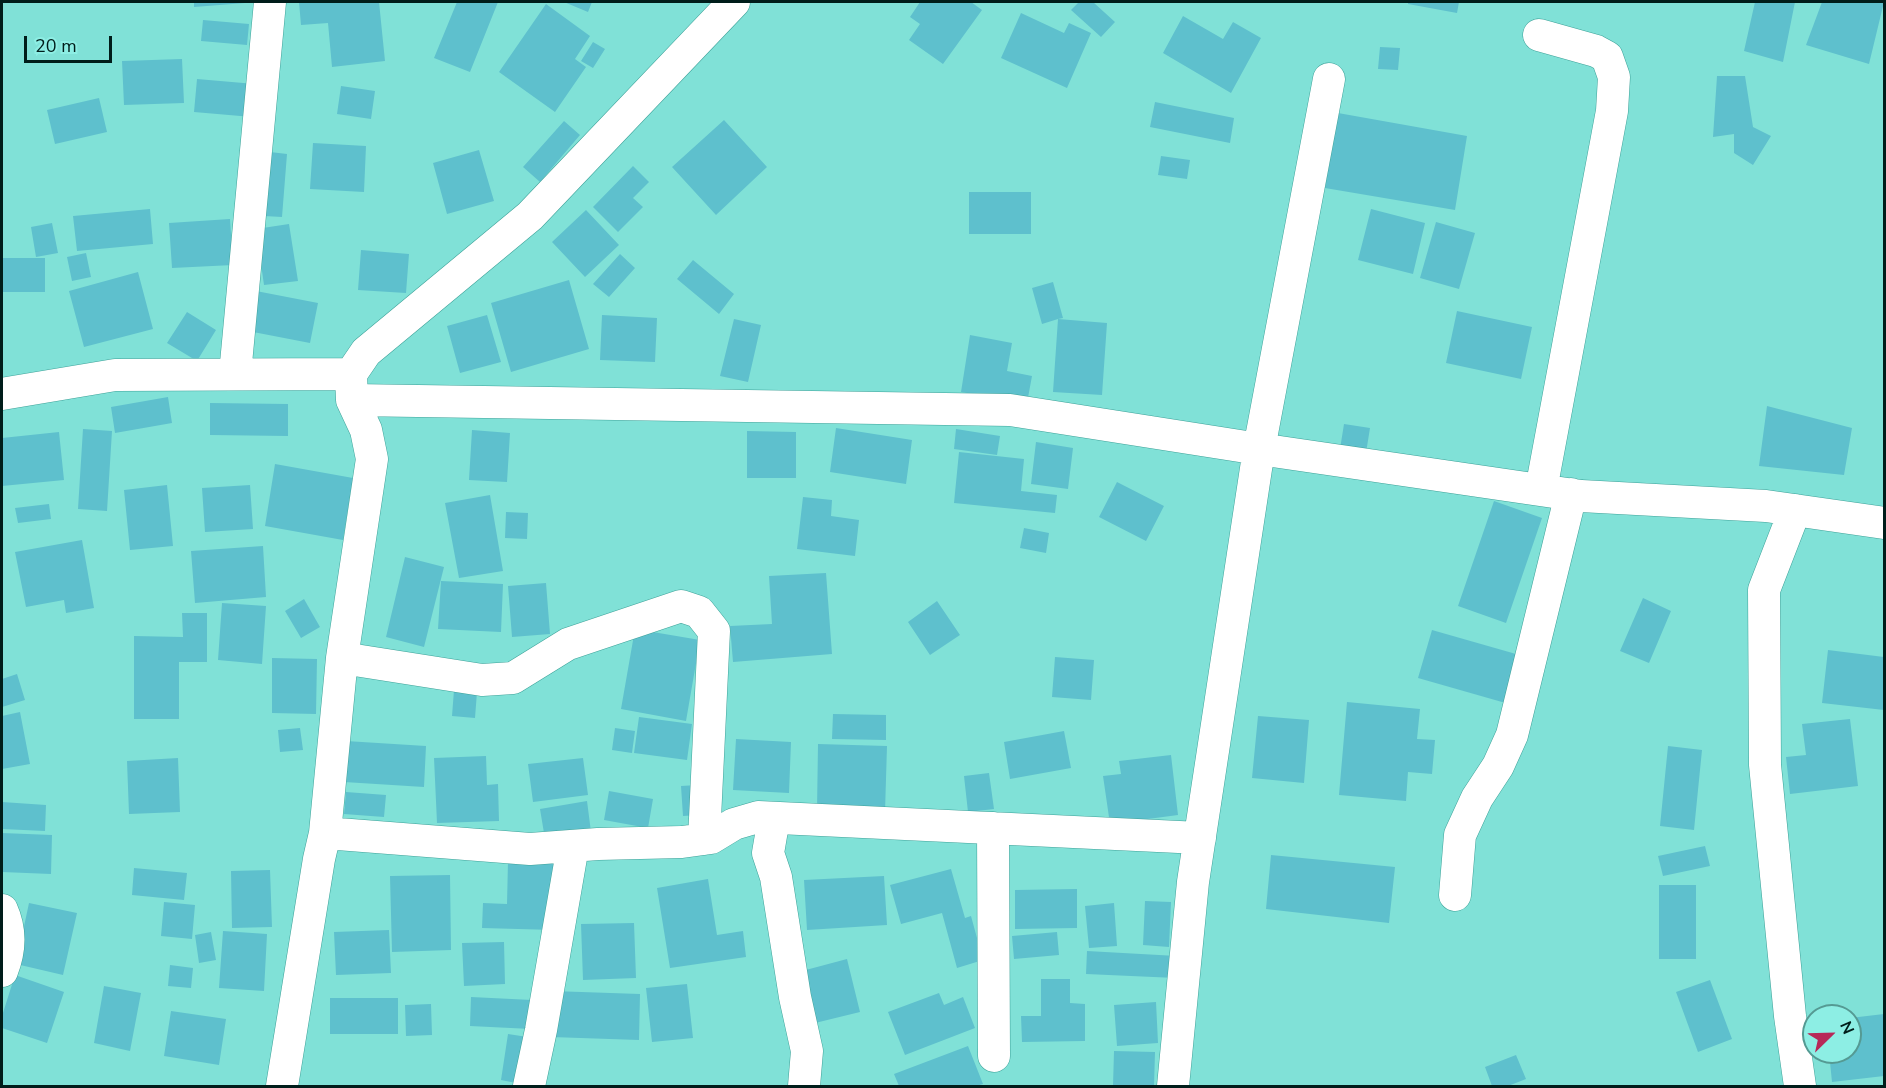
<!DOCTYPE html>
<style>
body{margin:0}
#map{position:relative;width:1886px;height:1088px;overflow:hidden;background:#80e1d7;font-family:"Nunito Sans",sans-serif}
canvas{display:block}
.frame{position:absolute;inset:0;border:3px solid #001d1a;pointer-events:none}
.north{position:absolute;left:1802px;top:1004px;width:60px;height:60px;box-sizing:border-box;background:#8deee4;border:2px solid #559a93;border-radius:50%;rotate:67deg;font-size:16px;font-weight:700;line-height:24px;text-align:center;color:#001d1a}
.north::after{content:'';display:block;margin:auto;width:21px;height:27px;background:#b72858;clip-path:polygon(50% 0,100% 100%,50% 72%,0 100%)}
.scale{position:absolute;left:24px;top:36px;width:88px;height:27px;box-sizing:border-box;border:3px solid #001d1a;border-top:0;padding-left:8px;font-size:18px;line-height:21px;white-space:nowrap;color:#001d1a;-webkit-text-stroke:4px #8deee4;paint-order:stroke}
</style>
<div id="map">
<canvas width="1886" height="1088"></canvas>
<div class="frame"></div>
<div class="north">N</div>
<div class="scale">20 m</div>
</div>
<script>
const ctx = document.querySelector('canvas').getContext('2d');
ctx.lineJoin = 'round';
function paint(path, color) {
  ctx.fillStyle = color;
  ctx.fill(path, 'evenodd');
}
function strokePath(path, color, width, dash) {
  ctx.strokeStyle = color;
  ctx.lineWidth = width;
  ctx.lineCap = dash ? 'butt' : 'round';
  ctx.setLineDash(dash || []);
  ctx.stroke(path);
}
paint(new Path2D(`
 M194,2h51v1l-51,4z
 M299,2h80l6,59 -53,6 -4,-44 -27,2z
 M457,2h41l-28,70 -36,-14z
 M564,2h28l-4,10z
 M920,2h51l11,8 -39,54 -34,-24 11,-16 -10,-7z
 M1079,2h14l22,20 -14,15 -30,-27z
 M1408,2h51l-2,11 -49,-9z
 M1755,2h40l-12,60 -39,-11z
 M1822,2h62l-15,62 -63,-19z
 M546,4l44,32 -15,23 11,8 -31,45 -56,-40z
 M1021,13l43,20 5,-10 22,10 -24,55 -66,-30z
 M1183,16l40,23 10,-17 28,16 -30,55 -68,-40z
 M203,20l46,4 -2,21 -46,-4z
 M593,42l12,7 -12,19 -12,-7z
 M1380,47l20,1 -2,22 -20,-1z
 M182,59l2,44 -60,2 -2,-44z
 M1717,76h28l8,51 18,9 -18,29 -19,-12v-19l-21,3z
 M197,79l58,5 -3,33 -58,-5z
 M341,86l34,5 -4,28 -34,-5z
 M99,98l8,34 -52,12 -8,-34z
 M1155,102l79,16 -4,25 -80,-16z
 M1338,113l129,23 -12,74 -130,-22z
 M724,120l43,47 -51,48 -44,-48z
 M564,121l16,14 -40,47 -17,-15z
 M313,143l53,3 -2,46 -54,-3z
 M479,150l15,51 -47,13 -14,-51z
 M270,152l17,2 -5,63 -18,-1z
 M1161,156l29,4 -3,19 -29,-4z
 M633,166l16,16 -16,16 10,9 -25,25 -25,-25z
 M969,192h62v42h-62z
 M150,209l3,35 -76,7 -4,-35z
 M1371,209l54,14 -12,51 -55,-14z
 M586,210l33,35 -34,32 -33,-35z
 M230,219l3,46 -61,3 -3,-45z
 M1436,222l39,11 -16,56 -39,-11z
 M52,223l6,30 -22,4 -5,-30z
 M289,224l9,57 -34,4 -8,-56z
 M361,250l48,4 -3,39 -48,-3z
 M86,253l5,24 -19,4 -5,-24z
 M620,254l15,14 -26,29 -16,-13z
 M2,258h43v34h-43z
 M693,260l41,34 -15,20 -42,-35z
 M138,272l15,57 -69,18 -15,-56z
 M569,280l20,69 -78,23 -20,-69z
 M1053,282l10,36 -5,1 49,4 -5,72 -49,-3 5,-73 -16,5 -10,-36z
 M256,291l62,12 -8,40 -62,-12z
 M1457,311l75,16 -11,52 -75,-16z
 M187,312l29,18 -19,31 -30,-18z
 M487,315l14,47 -41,11 -13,-47z
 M602,315l55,3 -2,44 -55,-2z
 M734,319l27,6 -13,57 -28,-6z
 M970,335l42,8 -5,28 25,5 -5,27 -66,-11z
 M168,397l4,26 -57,10 -4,-26z
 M210,403l78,1v32l-78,-1z
 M1767,406l85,22 -8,47 -85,-9z
 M1344,424l26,4 -4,25 -26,-4z
 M836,428l76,12 -6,44 -76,-12z
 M83,429l29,2 -5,80 -29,-2z
 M956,429l44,7 -3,19 -43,-6z
 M472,430l38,3 -3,49 -38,-2z
 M747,431l49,1v46h-49z
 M59,432l5,48 -62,6v-48z
 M1036,442l37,6 -5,41 -37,-5z
 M959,452l65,7 -3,32 36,4 -2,18 -101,-10z
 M275,464l78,14 -10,62 -78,-14z
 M1117,482l47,24 -18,35 -47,-24z
 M167,485l6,61 -43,4 -6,-60z
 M250,485l3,44 -48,3 -3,-44z
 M490,495l13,76 -44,7 -14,-75z
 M803,497l29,3 -1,16 28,4 -4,36 -58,-7z
 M1494,501l48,17 -36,105 -48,-17z
 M49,504l2,15 -33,4 -3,-15z
 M506,512l22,1 -1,26 -22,-1z
 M1024,528l25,5 -3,20 -26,-5z
 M82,540l12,68 -28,5 -2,-13 -38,7 -11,-55z
 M263,546l3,51 -71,6 -4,-52z
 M405,557l39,10 -20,80 -38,-10z
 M826,573l6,81 -99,8 -3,-36 42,-2 -3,-48z
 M441,581l62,3 -2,48 -63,-3z
 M546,583l4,51 -38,3 -4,-51z
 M1643,598l28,13 -22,52 -29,-12z
 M304,599l16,28 -19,11 -16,-27z
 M937,601l23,34 -30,20 -22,-33z
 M222,603l44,3 -4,58 -44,-4z
 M182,613h25v49h-28v57h-45v-83l49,1z
 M635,629l65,11 -14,81 -65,-12z
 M1432,630l91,26 -14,48 -91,-26z
 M1828,650l56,7v53l-62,-7z
 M1055,657l39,3 -3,40 -39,-3z
 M272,658l45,1 -1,55 -44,-1z
 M17,674l8,26 -23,7v-28z
 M454,690l23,2 -2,26 -23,-2z
 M1347,702l73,7 -3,30 18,1 -3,34 -24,-2 -2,29 -67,-6z
 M20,712l10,52 -28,5v-53z
 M833,714l53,1v25l-54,-1z
 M1258,716l51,4 -5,63 -52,-5z
 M639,717l53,7 -5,36 -53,-7z
 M1850,719l8,67 -68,8 -4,-37 20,-2 -4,-31z
 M300,728l3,22 -23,2 -2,-22z
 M615,728l20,3 -3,22 -20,-3z
 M1064,731l7,37 -61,11 -6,-37z
 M736,739l55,3 -2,51 -56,-3z
 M346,741l80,5 -2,41 -80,-5z
 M818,744l69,2 -2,66 -68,-2z
 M1668,746l34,4 -8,80 -34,-4z
 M1171,755l7,60 -68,9 -7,-48 18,-2 -2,-13z
 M486,756l1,29 11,-1 1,37 -62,2 -3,-65z
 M178,758l2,54 -51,2 -2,-53z
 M583,758l5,37 -55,7 -5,-38z
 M989,773l5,36 -26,3 -4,-36z
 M697,785l2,30 -16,1 -2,-30z
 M609,791l44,8 -5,29 -44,-8z
 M346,792l40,3 -2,22 -40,-3z
 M587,801l4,31 -46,7 -5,-30z
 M2,802l44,3 -1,26 -43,-2z
 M2,833l50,2 -1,39 -49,-2z
 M1705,846l5,20 -47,10 -5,-20z
 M1271,855l124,12 -6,56 -123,-14z
 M508,861l48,2 -2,67 -72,-2 1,-25 24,1z
 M134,868l53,5 -3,27 -52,-5z
 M951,869l14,49 6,-2 12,44 -26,8 -15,-55 -41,11 -11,-39z
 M270,870l2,57 -40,1 -1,-57z
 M450,875l1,75 -59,2 -2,-76z
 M884,876l3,49 -80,5 -3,-50z
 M708,879l9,56 26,-4 3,26 -76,11 -13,-80z
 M1659,885h37v74h-37z
 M1077,889v39l-62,1v-39z
 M1145,901l26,1 -2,45 -26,-2z
 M164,902l31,3 -3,34 -31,-3z
 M29,903l48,10 -14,62 -47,-11z
 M1114,903l3,43 -28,2 -4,-42z
 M634,923l2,55 -53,2 -2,-56z
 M389,930l2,43 -55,2 -2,-43z
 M223,931l44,3 -3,57 -45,-3z
 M211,932l5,28 -17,3 -4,-28z
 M1057,932l2,23 -45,4 -2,-23z
 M504,942l1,42 -41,2 -2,-43z
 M1087,951l90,5 -1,22 -90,-4z
 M847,959l13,53 -45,11 -13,-52z
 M170,965l23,3 -2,20 -23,-2z
 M15,975l49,17 -17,51 -45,-15v-12z
 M1041,979h29v24l15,1v37l-63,1 -1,-26h20z
 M1710,980l22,59 -34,13 -22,-60z
 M687,984l6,54 -41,4 -6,-54z
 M104,986l37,7 -11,58 -36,-8z
 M552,991l88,3 -1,46 -88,-3z
 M939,993l5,12 19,-8 12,31 -70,27 -17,-43z
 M471,997l61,3 -1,29 -61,-3z
 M330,998h68v36h-68z
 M1156,1002l2,41 -41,3 -3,-41z
 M431,1004l1,31 -26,1 -1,-31z
 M171,1011l55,8 -7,46 -55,-9z
 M1884,1014v62l-52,6 -3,-30h21v-34z
 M508,1034l26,4 -8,47 -25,-5z
 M968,1046l15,38 -7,2h-77l-5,-12z
 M1114,1051l41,1 -1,34h-41z
 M1516,1055l10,24 -18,7h-16l-7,-19z`), '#5ec0cd');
const minor = new Path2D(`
 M1539,35l57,16 11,6 7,20 -2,34 -71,379
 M235,374l35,-372
 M2,394l113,-19 236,-1
 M352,400l658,10 249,39 322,47 185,10 118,17
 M1795,510l-31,80 1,175 25,251 10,70
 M342,658l140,22 31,-2 55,-34 113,-38 18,6 15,19 -10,208
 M774,818l-6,35 8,24 19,120 12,54 -3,35
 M993,828l1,228
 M325,833l205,16 68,-5 84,-2 29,-4 23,-14 24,-7 442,21
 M1455,895l5,-60 17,-37 21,-32 14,-31 59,-241
 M2,910c9,20 8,41 0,61
 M282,1086l37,-227 6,-26 17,-175 30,-199 -6,-29 -14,-30 -1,-26 15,-22 164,-136 204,-214
 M529,1086l12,-56 32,-184
 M1173,1086l20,-204 66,-433 70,-370`);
strokePath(minor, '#3da299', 33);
strokePath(minor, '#fff', 32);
</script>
